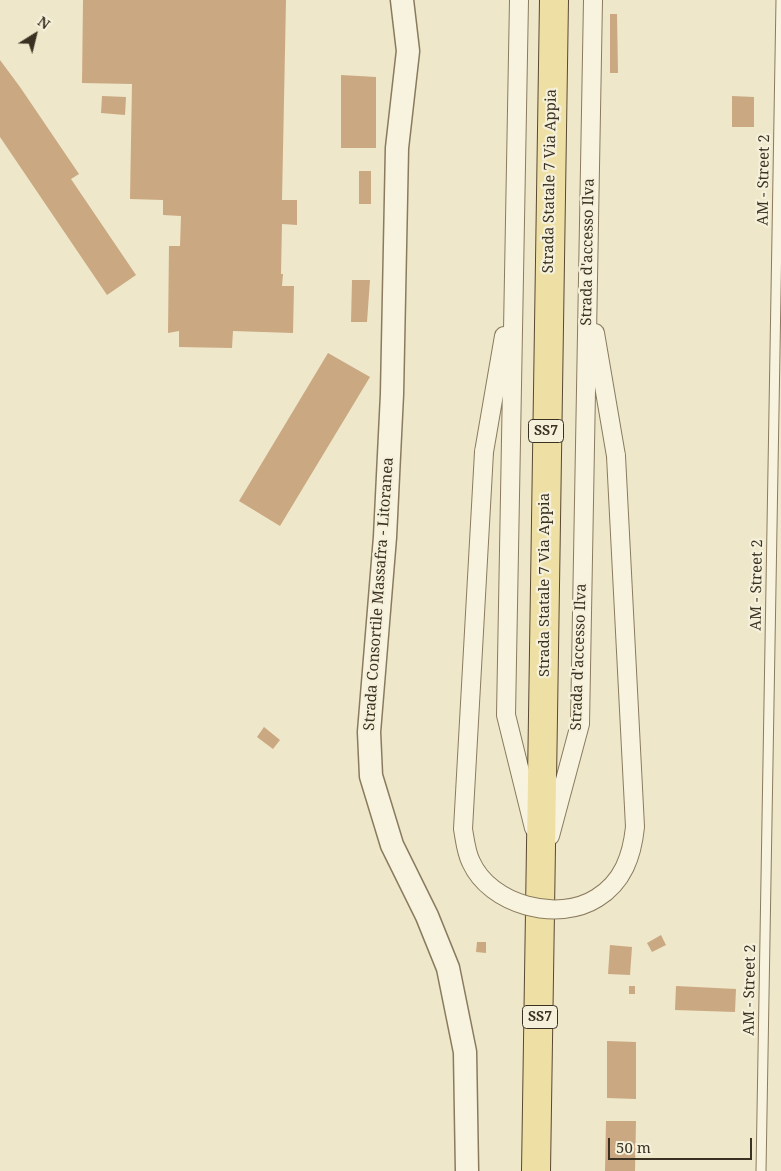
<!DOCTYPE html>
<style>
body{margin:0}
#map{position:relative;width:781px;height:1171px;overflow:hidden;background:#eee7ca;font-family:"Noto Serif",serif}
canvas{display:block}
.north{position:absolute;left:10px;top:10px;width:50px;height:50px;-webkit-text-stroke:4px #f5f0da;paint-order:stroke;rotate:36deg;font-size:14px;font-weight:700;line-height:20px;text-align:center;color:#3b3122}
.north::after{content:'';display:block;margin:auto;width:18px;height:22px;background:#3b3122;clip-path:polygon(50% 0,100% 100%,50% 72%,0 100%)}
.scale{position:absolute;left:608px;top:1138px;width:144px;height:22px;box-sizing:border-box;border:2px solid #3b3122;border-top:0;padding-left:6px;font-size:15px;line-height:18px;white-space:nowrap;color:#3b3122;-webkit-text-stroke:4px #f5f0da;paint-order:stroke}
</style>
<div id="map">
<canvas width="781" height="1171"></canvas>
<div class="north">N</div>
<div class="scale">50 m</div>
</div>
<script>
const ctx = document.querySelector('canvas').getContext('2d');
ctx.lineJoin = 'round';
function paint(path, color) {
  ctx.fillStyle = color;
  ctx.fill(path, 'evenodd');
}
function strokePath(path, color, width, dash) {
  ctx.strokeStyle = color;
  ctx.lineWidth = width;
  ctx.lineCap = dash ? 'butt' : 'round';
  ctx.setLineDash(dash || []);
  ctx.stroke(path);
}
function write(font, color, halo, rows, align = 'center') {
  ctx.font = font + ' "Noto Serif",serif';
  ctx.lineWidth = 4.5;
  ctx.setLineDash([]);
  ctx.textBaseline = 'middle';
  ctx.strokeStyle = halo;
  ctx.fillStyle = color;
  for (const [text, x, y, turn = 0] of rows) {
    ctx.save();
    ctx.translate(x, y);
    ctx.rotate((+turn || 0) * Math.PI / 180);
    ctx.textAlign = isNaN(turn) ? turn : align;
    if (halo) ctx.strokeText(text, 0, 0);
    ctx.fillText(text, 0, 0);
    ctx.restore();
  }
}
paint(new Path2D(`
 M83,0h203l-4,200h15v25l-15,-1 -1,50h2l-1,12h12l-1,47 -60,-2 -1,17 -53,-1v-16l-11,2 1,-87h11l1,-30 -18,-1v-15l-33,-1 2,-115 -50,-1z
 M610,14h7l1,59h-8z
 M0,60l20,27 59,87 -8,5 65,96 -29,20 -107,-158z
 M341,75l35,2v71h-35z
 M102,96l24,1 -1,18 -24,-2z
 M732,96l22,1v30h-22z
 M359,171h12v33h-12z
 M352,280h18l-3,42h-16z
 M328,353l42,24 -90,149 -41,-25z
 M264,727l16,13 -7,9 -16,-12z
 M661,935l5,10 -14,7 -5,-9z
 M477,942h9v11l-10,-1z
 M610,945l22,2 -2,28 -22,-1z
 M629,986h6v8h-6z
 M676,986l60,3 -1,23 -60,-2z
 M607,1041l29,1v57l-29,-1z
 M606,1121h30l-1,50h-30z`), '#caa882');
const service = new Path2D(`
 M761,1171l20,-1171`);
const minor = new Path2D(`
 M519,0l-13,715 28,113
 M595,333l21,123
 M484,452l20,-116
 M550,836l30,-112 13,-724`);
const tertiary = new Path2D(`
 M402,0l6,51 -11,97 -5,246 -7,143 -16,195 2,44 21,69 35,71 21,52 17,84 2,119`);
const primary = new Path2D(`
 M536,1171c8,-390 10,-781 18,-1171`);
strokePath(service, '#8a7b5f', 11);
strokePath(minor, '#8a7b5f', 20);
strokePath(tertiary, '#8a7b5f', 25);
strokePath(primary, '#594832', 30);
strokePath(service, '#f8f3de', 9);
strokePath(minor, '#f8f3de', 18);
strokePath(tertiary, '#f8f3de', 22);
strokePath(primary, '#eee0a5', 28);
const minorBridge = new Path2D(`
 M484,452l-21,377c2,11 3,23 8,33 19,43 87,61 126,36 26,-16 35,-42 38,-71l-19,-371`);
strokePath(minorBridge, '#8a7b5f', 20, []);
strokePath(minorBridge, '#f8f3de', 18);
for (const [x, y, w] of [
 [546,431,35],
 [540,1017,35]
]) {
  const box = new Path2D();
  box.roundRect(x - w / 2, y - 11.5, w, 23, 4);
  ctx.fillStyle = '#f5f0da';
  ctx.fill(box);
  strokePath(box, '#3b3122', 1);
}
write('bold 14px', '#3b3122', null, [
 ["SS7",546,431],
 ["SS7",540,1017]
]);
write('15px', '#3b3122', '#f5f0da', [
 ["AM - Street 2",764,180,-89],
 ["Strada Statale 7 Via Appia",550,181,-89],
 ["Strada d'accesso Ilva",588,252,-89],
 ["Strada Statale 7 Via Appia",545,585,-90],
 ["AM - Street 2",757,585,-89],
 ["Strada Consortile Massafra - Litoranea",379,594,-86],
 ["Strada d'accesso Ilva",579,657,-88],
 ["AM - Street 2",750,990,-89]
]);
</script>
